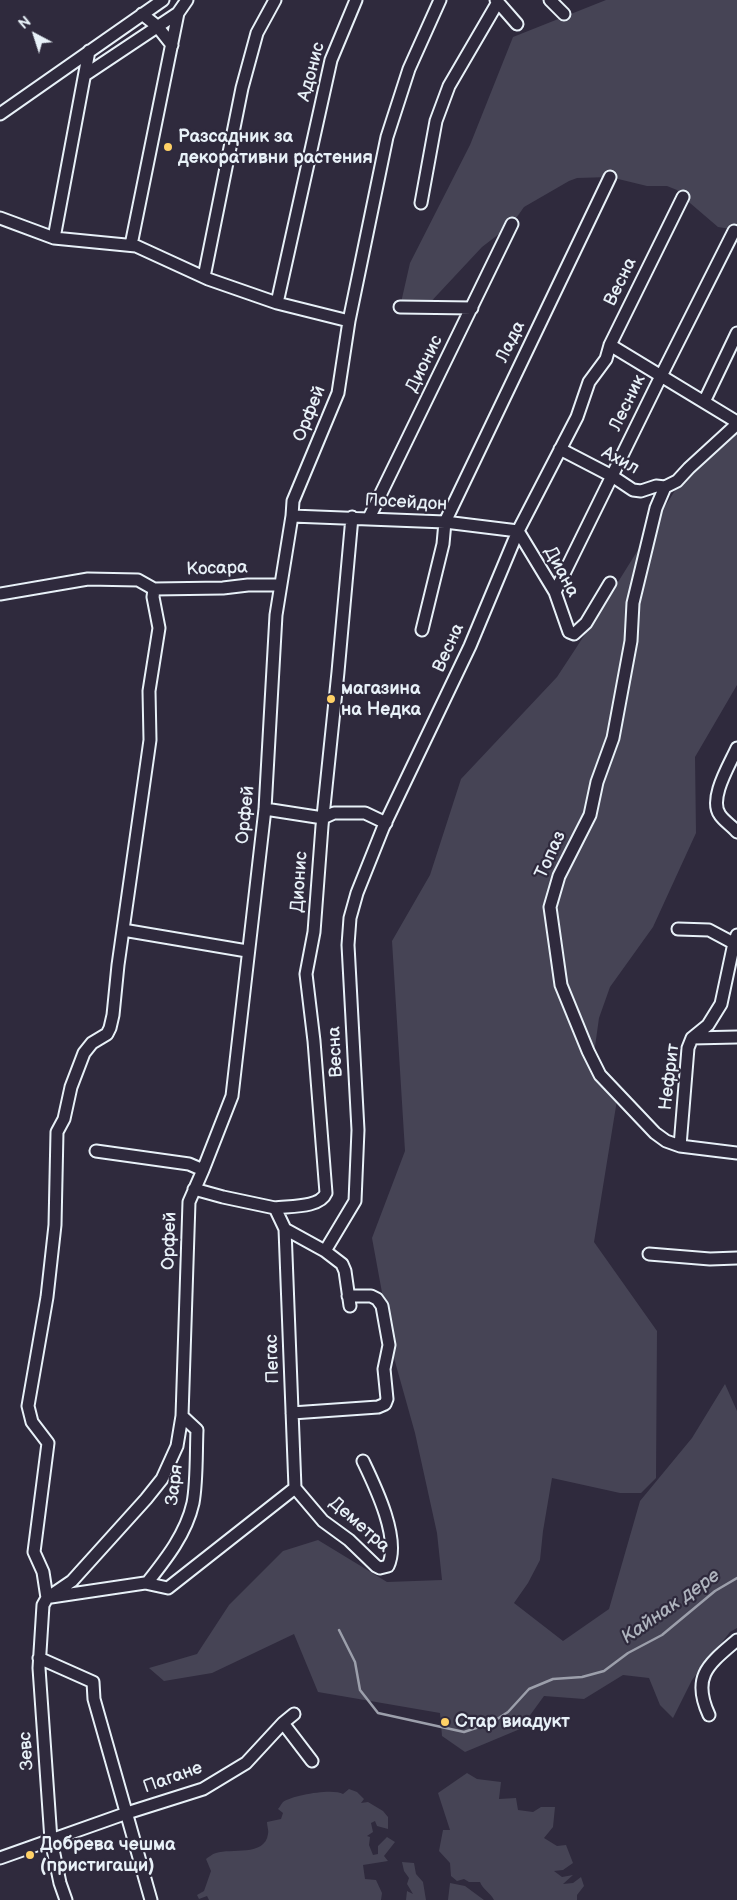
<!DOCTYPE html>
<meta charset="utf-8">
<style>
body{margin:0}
#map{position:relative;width:737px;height:1900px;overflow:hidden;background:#2f2a3d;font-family:"Balsamiq Sans",sans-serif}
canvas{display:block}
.north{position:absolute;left:10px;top:10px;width:50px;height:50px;-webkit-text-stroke:4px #2f2a3d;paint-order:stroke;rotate:320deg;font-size:14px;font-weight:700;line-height:20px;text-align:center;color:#e8f1f8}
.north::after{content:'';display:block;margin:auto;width:18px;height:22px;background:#e8f1f8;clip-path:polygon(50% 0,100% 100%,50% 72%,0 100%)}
</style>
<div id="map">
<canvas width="737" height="1900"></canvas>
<div class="north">N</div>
</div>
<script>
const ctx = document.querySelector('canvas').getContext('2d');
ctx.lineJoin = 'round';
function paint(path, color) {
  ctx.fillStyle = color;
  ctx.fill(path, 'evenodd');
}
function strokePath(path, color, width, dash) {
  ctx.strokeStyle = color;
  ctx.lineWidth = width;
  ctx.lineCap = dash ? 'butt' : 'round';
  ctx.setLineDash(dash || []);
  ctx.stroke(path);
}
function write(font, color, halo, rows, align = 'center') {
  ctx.font = font + ' "Balsamiq Sans",sans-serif';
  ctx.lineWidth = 4.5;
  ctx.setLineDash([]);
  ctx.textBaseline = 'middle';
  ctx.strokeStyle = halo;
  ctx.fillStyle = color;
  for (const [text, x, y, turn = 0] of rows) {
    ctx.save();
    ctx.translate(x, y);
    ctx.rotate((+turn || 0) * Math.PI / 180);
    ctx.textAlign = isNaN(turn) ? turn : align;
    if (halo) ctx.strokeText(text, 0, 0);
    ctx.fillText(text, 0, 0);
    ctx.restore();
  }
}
paint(new Path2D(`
 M606,0h131v230l-19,-3 -35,-30 -6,-7 -10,-4h-20l-37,-9 -33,1 -8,3 -45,26 -12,17 -30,23 -57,61 -25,-1 10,-44 60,-118 43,-108z
 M737,423v262l-42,72 1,76 -43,94 -43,60 -11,31 -6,43 24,39 -23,142 63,89 -1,147 -15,15h-21l-68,-15 -9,53 -3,29 -12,23 -14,20 49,38 46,-32 31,-108 52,-63 33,-54 12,27v217l-7,4 -38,48 -19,38 -13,-13 -11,-27 -26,-3 -39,24 -40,-3 -24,33 -55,23 -23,-16 -2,-23 -122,-21 -24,-58 -82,39 -48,8 -15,-13 48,-14 32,-49 54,-54 35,-11 69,42 55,-2 -5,-47 -22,-100 -21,-75 -22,-120 33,-87 -13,-210 38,-66 31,-96 96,-102 38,-58 94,-151z
 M467,1773l10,6 24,3 -2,17 17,-1 2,12 15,2 8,-5h14l-2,20 -9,11 13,8 9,-1 7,18 -10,7 -9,1 8,6 11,-2 -10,9 10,-1 8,-6 3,9 -7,9v5h-83c-4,-8 -11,-10 -14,-18h-11l-5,-3 -7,2 -6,-5 -1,-13 -11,-12 4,-21h7l-12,-37z
 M349,1789l8,3 7,7 -3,4 7,-1 15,9 5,6v12l-11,-3 -2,-5 -4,2 2,9 -6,4 3,1 -1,8 4,10 5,-1v-8l9,-9 8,5 -11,14 4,5 -25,4 2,14 11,1 6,13 -1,7h-172l-2,-4 -8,3 -2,-4 7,-4 7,-20 -5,-12c3,-2 6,-5 10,-6 15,-5 49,4 52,-19 1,-3 -1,-8 -1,-12l14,-3 2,-6 -5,-4c2,-2 3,-5 5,-7 10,-7 50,-14 60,-8z
 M402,1862l12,1 2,11 7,8 3,18h-20l1,-9 6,3 -6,-10 2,-6 -5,-7z
 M450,1883l15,3 19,14h-36z`), '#464455');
strokePath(new Path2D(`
 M339,1630l16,32 5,28 18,23 86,19 27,-9 17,-11 21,-23 24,-10 29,-2 22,-6 24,-18 34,-18 53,-44 22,-13`), '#9c9fab', 2.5);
const minor = new Path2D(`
 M496,0l21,24
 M550,0l14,14
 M142,14l15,12 15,19
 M85,75l93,-62
 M0,114l163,-114
 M421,203l15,-82 13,-35 49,-84
 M0,218l54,20 82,8 72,33 69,24 72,18
 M54,238l35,-187
 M131,245l47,-232 9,-13
 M204,277l38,-189 15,-55 18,-33
 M277,303l54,-243 25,-60
 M400,307l72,1
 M610,345l127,77
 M704,402l33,-69
 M560,449l52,27 21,14 8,1 15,-5 9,1 12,-6 12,-13 48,-44
 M665,487l-9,21 -23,95 -2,38 -18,97 -16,44 -7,33 -31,61 -9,31 11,78 27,66 12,24 55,58 11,8 14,5 57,7
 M292,516l153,6 73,9 37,61 14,40 5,2 12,-11 24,-40
 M369,518l143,-294
 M555,592l106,-216 73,-145
 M0,594l88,-15 50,1 16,9 69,-1 25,-3h32
 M422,630l21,-86 2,-22 165,-345
 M737,748c-7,16 -29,51 -17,67 4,6 12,11 17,17
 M265,809l58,9 11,-5h31l21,10
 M678,929l31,1 28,15
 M123,930l124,21
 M692,1038l45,-1
 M680,1146l8,-98 4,-10 16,-13 13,-21 13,-61 3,-8
 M96,1151l93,13 14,6
 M194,1189l29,8 52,11 10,21 40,22 17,13 3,7 5,35
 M275,1208c14,-2 45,0 51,-15l-12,-152 -8,-67 8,-42 8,-106 16,-154 14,-155
 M285,1229l10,259
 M325,1251l30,-50 3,-71 -10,-185 2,-27 7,-25 26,-65 87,-182 48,-115 59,-114 12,-35 17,-23 4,-14 73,-148
 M649,1254l61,5 27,-1
 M292,1413l86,-6 7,-3 2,-5 -3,-30 5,-24 -7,-39 -5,-7 -6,-3h-23
 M295,1488l28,33 26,19 27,26 4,2 8,-2c13,-27 -13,-80 -25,-105
 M147,1583c19,-24 39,-49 46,-80 4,-21 3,-51 4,-73l-15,-14
 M51,1597l94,-14 23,5 127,-100
 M47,1598l-4,-26 -9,-20 14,-109 -16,-21 -4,-16 19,-109 8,-72 2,-93 7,-13 7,-32 13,-34 8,-10 15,-9 3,-6 3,-13 5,-50 32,-225 -1,-49 10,-63 -6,-31 1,-8
 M39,1658l54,24 1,17 57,201
 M709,1715c-18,-39 0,-51 28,-75
 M283,1723l11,-9
 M0,1858l127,-45 76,-24 43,-26 37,-40 29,38
 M66,1900l-6,-17 -9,-43 -12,-172 4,-63 4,-7 25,-17 74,-82 16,-20 15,-33 5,-30 7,-214 14,-32 29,-74 33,-287 11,-194 16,-99 1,-15 45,-108 11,-72 38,-184 22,-68 31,-69`);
strokePath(minor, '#e8f1f8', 15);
strokePath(minor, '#2f2a3d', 11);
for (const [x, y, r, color] of [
 [168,147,5,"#ffd166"],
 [331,699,5,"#ffd166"],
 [445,1722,5,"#ffd166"],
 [30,1855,5,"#ffd166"]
]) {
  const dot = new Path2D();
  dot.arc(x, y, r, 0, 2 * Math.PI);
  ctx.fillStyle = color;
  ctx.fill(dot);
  strokePath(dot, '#2f2a3d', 2);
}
write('18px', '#e8f1f8', '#2f2a3d', [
 ["Адонис",312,72,-75],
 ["Весна",621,282,-64],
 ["Лада",511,342,-64],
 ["Дионис",425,364,-64],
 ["Лесник",628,403,-64],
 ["Орфей",310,414,-68],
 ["Ахил",620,461,28],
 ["Посейдон",406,503,3],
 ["Косара",217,569,-2],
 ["Диана",561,572,62],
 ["Весна",449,648,-66],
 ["Орфей",246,815,-84],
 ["Топаз",551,855,-66],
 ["Дионис",300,882,-86],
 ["Весна",336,1052,-93],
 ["Нефрит",670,1077,-83],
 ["Орфей",170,1241,-88],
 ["Пегас",273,1359,-92],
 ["Заря",175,1485,-83],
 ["Деметра",359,1525,41],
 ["Зевс",27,1751,-94],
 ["Пагане",173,1778,-20]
]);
write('bold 18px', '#e8f1f8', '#2f2a3d', [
 ["Разсадник за",178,137],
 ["декоративни растения",178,158],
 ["магазина",341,689],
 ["на Недка",341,710],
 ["Стар виадукт",455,1722],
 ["Добрева чешма",40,1845],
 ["(пристигащи)",40,1866]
], 'left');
write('italic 19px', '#afb4be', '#2f2a3d', [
 ["Кайнак дере",671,1607,-35]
]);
</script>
